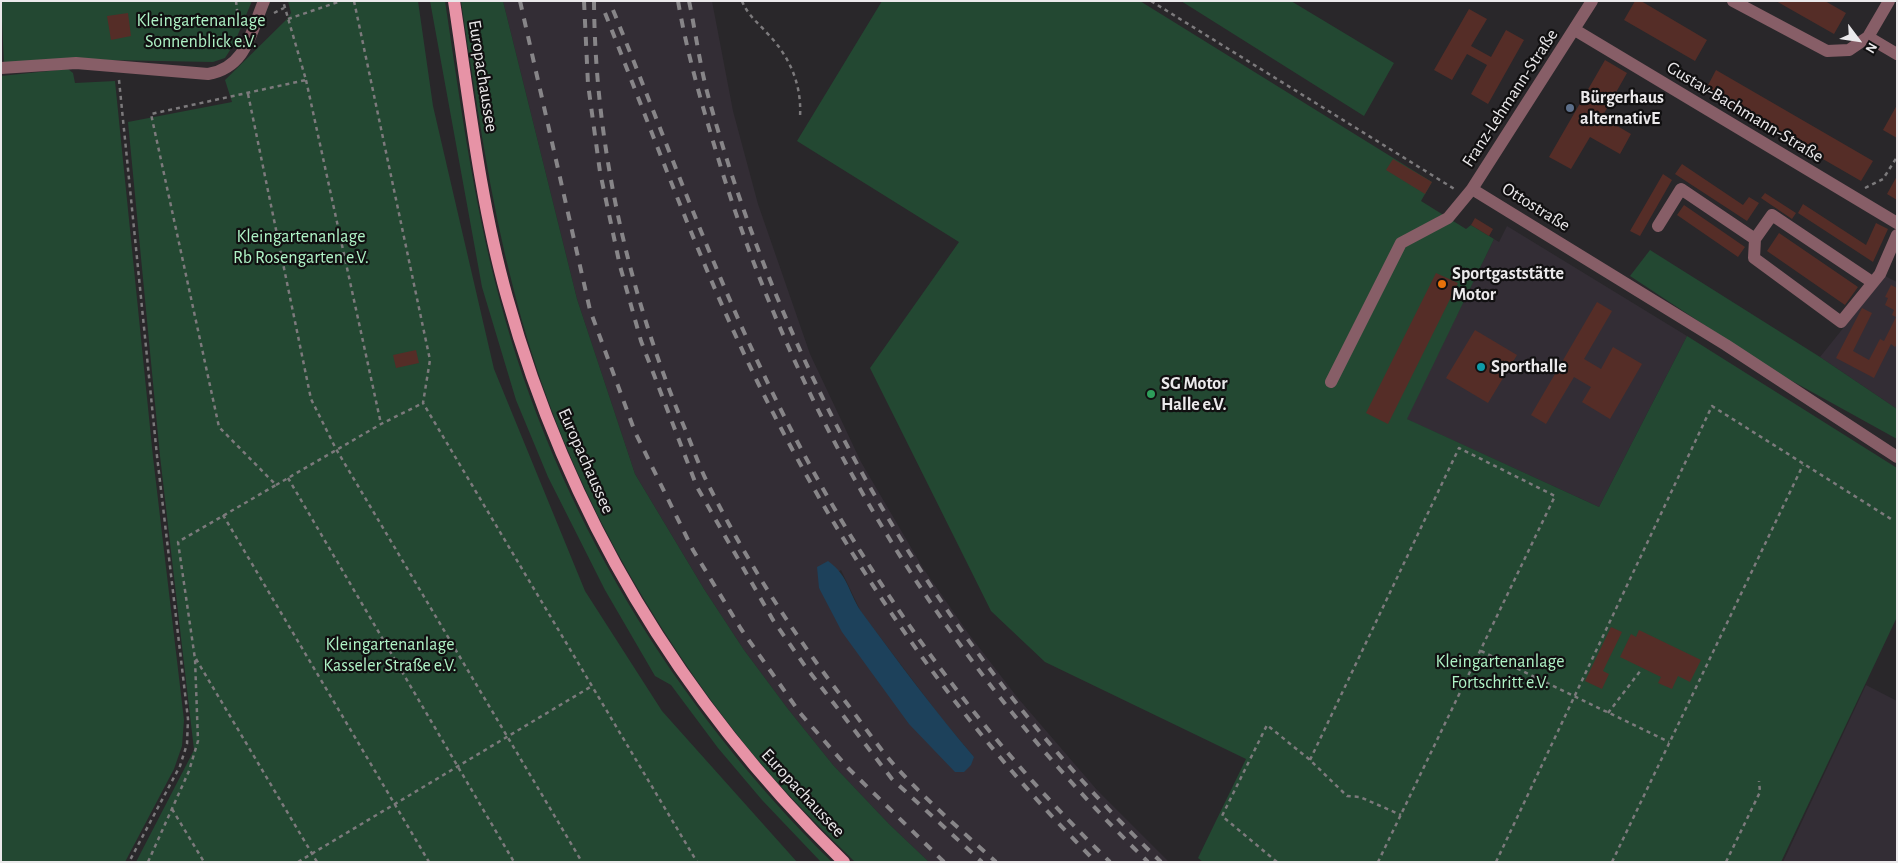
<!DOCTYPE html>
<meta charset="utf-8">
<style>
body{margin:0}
#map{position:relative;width:1898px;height:863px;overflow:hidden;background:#29272a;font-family:"Alegreya Sans",sans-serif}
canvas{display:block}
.frame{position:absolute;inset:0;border:2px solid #ebe9eb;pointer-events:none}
.north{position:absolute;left:1833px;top:15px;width:50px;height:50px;-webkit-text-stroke:4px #111011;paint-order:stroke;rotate:121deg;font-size:14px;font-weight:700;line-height:20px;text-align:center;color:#ebe9eb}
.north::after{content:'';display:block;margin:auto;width:18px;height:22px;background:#ebe9eb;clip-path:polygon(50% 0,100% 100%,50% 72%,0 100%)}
</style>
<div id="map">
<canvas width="1898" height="863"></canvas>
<div class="frame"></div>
<div class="north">N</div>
</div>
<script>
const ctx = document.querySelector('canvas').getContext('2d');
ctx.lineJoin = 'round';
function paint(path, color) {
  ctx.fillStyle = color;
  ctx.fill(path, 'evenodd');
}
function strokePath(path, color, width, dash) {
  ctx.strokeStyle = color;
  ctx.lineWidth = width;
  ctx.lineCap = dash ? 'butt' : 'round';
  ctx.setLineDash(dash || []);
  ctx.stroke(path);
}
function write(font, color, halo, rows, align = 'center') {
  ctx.font = font + ' "Alegreya Sans",sans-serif';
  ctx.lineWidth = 4.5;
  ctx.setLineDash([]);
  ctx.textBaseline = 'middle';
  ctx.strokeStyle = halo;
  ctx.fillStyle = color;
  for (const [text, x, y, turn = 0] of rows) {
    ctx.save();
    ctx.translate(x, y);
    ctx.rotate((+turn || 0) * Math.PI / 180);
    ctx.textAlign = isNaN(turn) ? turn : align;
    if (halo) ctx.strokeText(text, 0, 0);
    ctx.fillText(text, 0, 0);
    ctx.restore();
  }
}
paint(new Path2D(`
 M503,1h209l21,110 25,93 52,150 51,108 62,106 45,65 49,64 80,93 72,72h-240l-40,-38 -56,-59 -45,-56 -44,-59 -40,-61 -69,-115 -58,-175zM841,570l20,42 81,107 32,38 -155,-169z
 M1507,226l180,110 -88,171 -193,-88 88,-180 5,3z
 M1885,276l12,6v127l-77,-52z
 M1866,685l31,16v161h-114z`), '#332d35');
paint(new Path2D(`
 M1,1h251l-18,43 -9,14 -12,4 -160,-3 -49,4z
 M288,1h130l15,105 61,263 91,222 77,120 135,151h-661l58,-112 -34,-294 -32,-334 104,-20 -7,-22 62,-61 4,-6z
 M430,1h15c15,99 28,199 54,296 57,216 175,409 333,565h-11l-59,-62 -44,-52 -47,-63 -16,-9 -50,-86 -57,-113 -32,-77 -34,-113z
 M461,1h42l74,298 58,175 69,115 40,61 44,59 45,56 56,59 40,38h-74l-6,-6c-41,-40 -82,-82 -117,-128 -100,-130 -178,-278 -218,-437 -25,-95 -38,-193 -53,-290z
 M882,1h258l292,181 -11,19 45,28 5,-4 23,14 -87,180 192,88 88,-171 210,132v149l-116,245h-578l-5,-4 48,-99 -201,-97 -54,-51 -121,-243 89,-126 -162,-101z
 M1181,1h110l103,62 -30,53z
 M68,69l5,4 2,10 40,-2 38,376 31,263 -2,26 -8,23 -49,93h-124v-786z
 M1650,250l170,107 77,52v30l-123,-68 -144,-95z`), '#234832');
paint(new Path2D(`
 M828,561c22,16 20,33 35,53 36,49 72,97 111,143l-3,8 -7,7h-9l-46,-48 -67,-92 -23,-44 -2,-21z`), '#1d415b');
paint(new Path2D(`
 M1635,1h6l66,39 -12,21 -71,-41z
 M1776,1h49l21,12 -12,21z
 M1469,9l18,10 -16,27 20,11 15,-27 18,10 -36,64 -17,-10 16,-29 -20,-11 -15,26 -18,-10z
 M128,13l3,23 -20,4 -4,-24z
 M1605,60l22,13 -25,44 29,17 -11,20 -30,-17 -19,32 -22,-12z
 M1716,70l157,91 -12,20 -156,-90z
 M1897,105v33l-14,-8z
 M1393,159l39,23 -7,12 -39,-24z
 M1682,164l61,41 6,-8 10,6 -12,18 -72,-47z
 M1663,174l9,6 -32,56 -10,-5z
 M1897,176v24l-10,-6z
 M1765,193l31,20 -4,6 -31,-21z
 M1803,204l63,41 10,-22 12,6 -15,33 -75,-49z
 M1684,205l61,42 -7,10 -61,-42z
 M1475,218l18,11 -4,7 -18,-11z
 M1779,233l79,54 -13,18 -78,-54z
 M1436,273l22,10 -70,141 -22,-11z
 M1891,285l6,3v56l-2,3 -4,-3 -17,34 -38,-20 26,-50 10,5 -19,38 16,9 11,-21 4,2 12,-24 -4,-2 2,-5 -9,-5 3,-7 -3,-1z
 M1597,302l15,9 -28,48 17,10 12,-22 29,17 -32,55 -28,-17 9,-15 -17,-10 -28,47 -15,-9z
 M1475,330l42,25 -29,48 -42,-25z
 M416,350l3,13 -23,5 -3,-13z
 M1611,627l11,5 -19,39 6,3 -7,15 -17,-8z
 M1639,630l62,30 -11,22 -12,-6 -6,13 -14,-6 3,-6 -41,-20 11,-23 5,3z`), '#552d27');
strokePath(new Path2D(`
 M236,1l3,26
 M354,1l76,359 -7,43 274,459
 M742,1c5,13 15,21 24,31 24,24 36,53 34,85
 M1151,1l305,189
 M274,13l10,-5
 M288,19l53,-18
 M119,80l38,376 31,263 -1,25 -7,22 -51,96
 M306,80l75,344
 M248,94l63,305 25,50 246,413
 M1865,188l18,-9 14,-22
 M288,478l226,384
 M276,485l105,-61 42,-21
 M223,515l206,347
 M1481,651l188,91
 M196,659l121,203
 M1608,713l33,-43
 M1310,760l149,-312 96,48 -177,366
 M172,809l32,53
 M148,862l41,-91 9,-30 -3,-82 -17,-117 98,-57 -57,-58 -68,-313 155,-34 -23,-79
 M298,862l294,-176
 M1277,862l-55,-46 45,-91 43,35 37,36 13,1 41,18
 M1496,862l216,-456 179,113
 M1612,862l191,-397
 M1726,862l34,-70 -1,-11`), '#7c7a7c', 2.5, [4, 4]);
strokePath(new Path2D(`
 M1733,1l94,50 22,-1 19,-13 21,-36
 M1575,30l322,193
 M1868,37l29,17
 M1,68l75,-5 132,11c38,-6 43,-42 56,-73
 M1472,189l254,156 171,112
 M1658,226l23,-37 74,50 -1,19 87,64 39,-48 17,-39
 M1755,239l17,-24 100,67
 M1331,382l70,-139 47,-25 24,-29 120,-188`), '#875e67', 12);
strokePath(new Path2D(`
 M454,1c15,99 26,200 53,296 61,219 175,407 337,565`), '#e793a6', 12);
strokePath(new Path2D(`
 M520,1l70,309 45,122 58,118 48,79 59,84 48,55 96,94
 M584,1l4,83 12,88 20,94 21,75 56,146 76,133 32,46 87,113 90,83
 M594,1c1,148 36,299 94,435 7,18 14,37 23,54 38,75 83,145 134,211 17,22 33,46 51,66 31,34 66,64 100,95
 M678,1c10,58 27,114 44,170 82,262 229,499 426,691
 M689,1c7,33 11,66 20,98 80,290 236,555 452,763
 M613,10c50,122 94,246 151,365 85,180 203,348 346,487
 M605,13c49,123 94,249 152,368 87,177 199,341 339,481`), '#878588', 4, [9, 9]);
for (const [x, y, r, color] of [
 [1570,108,5,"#5c6f8a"],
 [1442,284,5,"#e8710a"],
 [1481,367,5,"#0f9aa8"],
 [1151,394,5,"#2e9e5b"]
]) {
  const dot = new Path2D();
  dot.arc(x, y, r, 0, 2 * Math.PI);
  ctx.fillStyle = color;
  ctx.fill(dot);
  strokePath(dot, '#111011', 2);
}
write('18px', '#aff3c6', '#111011', [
 ["Kleingartenanlage",201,21],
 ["Sonnenblick e.V.",201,42],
 ["Kleingartenanlage",301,237],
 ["Rb Rosengarten e.V.",301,258],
 ["Kleingartenanlage",390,645],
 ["Kasseler Straße e.V.",390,666],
 ["Kleingartenanlage",1500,662],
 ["Fortschritt e.V.",1500,683]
]);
write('18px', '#ebe9eb', '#111011', [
 ["Europachaussee",483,76,81],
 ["Franz-Lehmann-Straße",1510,98,-57],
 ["Gustav-Bachmann-Straße",1745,112,31],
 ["Ottostraße",1536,207,32],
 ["Europachaussee",586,461,66],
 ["Europachaussee",803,793,47]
]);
write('bold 18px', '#ebe9eb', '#111011', [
 ["Bürgerhaus",1580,98],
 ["alternativE",1580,119],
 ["Sportgaststätte",1452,274],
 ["Motor",1452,295],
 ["Sporthalle",1491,367],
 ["SG Motor",1161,384],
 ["Halle e.V.",1161,405]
], 'left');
</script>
